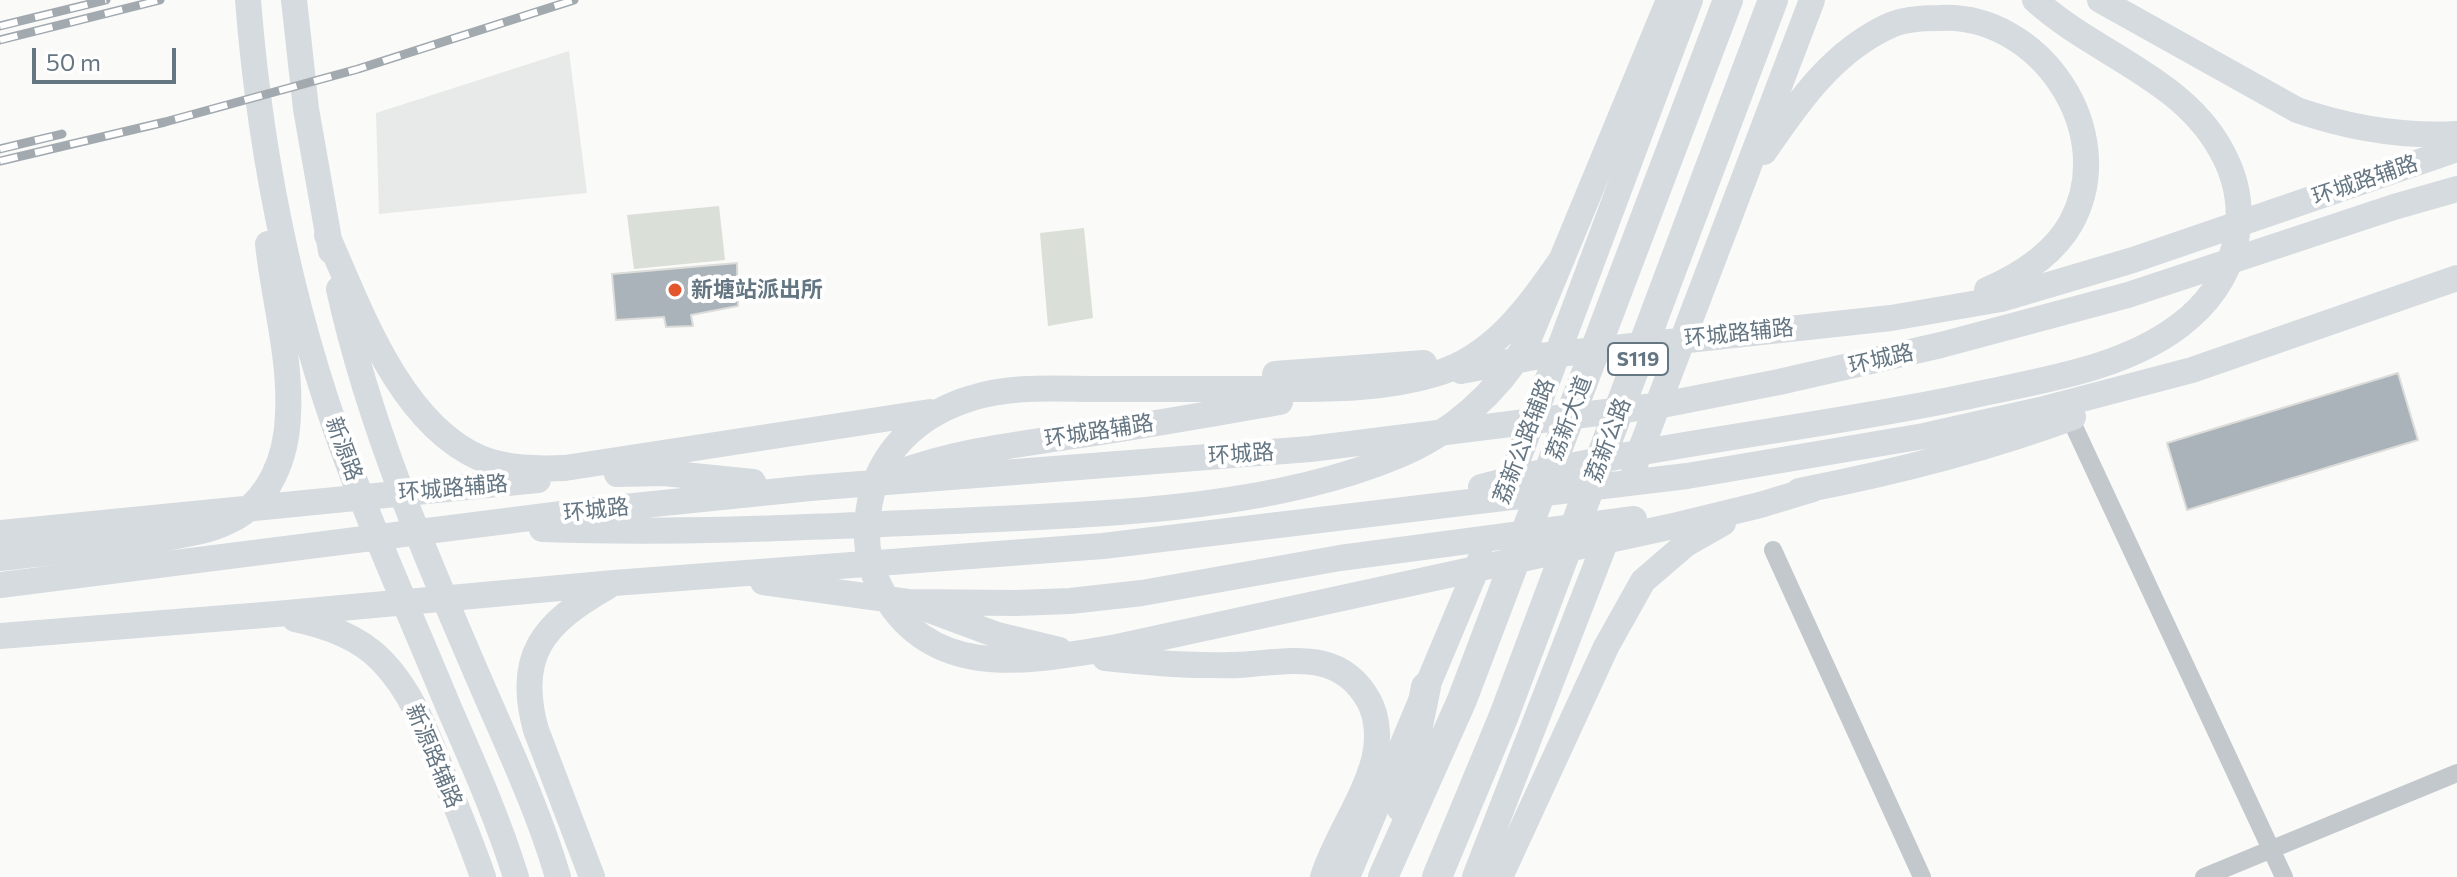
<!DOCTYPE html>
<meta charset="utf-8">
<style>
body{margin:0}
#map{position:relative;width:2457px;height:877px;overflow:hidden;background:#fafaf8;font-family:Commissioner,sans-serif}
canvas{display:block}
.scale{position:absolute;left:32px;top:48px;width:144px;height:36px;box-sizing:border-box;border:4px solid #657683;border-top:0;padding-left:10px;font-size:24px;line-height:28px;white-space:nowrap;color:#657683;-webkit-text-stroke:6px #fff;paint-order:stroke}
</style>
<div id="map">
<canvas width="2457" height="877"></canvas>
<div class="scale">50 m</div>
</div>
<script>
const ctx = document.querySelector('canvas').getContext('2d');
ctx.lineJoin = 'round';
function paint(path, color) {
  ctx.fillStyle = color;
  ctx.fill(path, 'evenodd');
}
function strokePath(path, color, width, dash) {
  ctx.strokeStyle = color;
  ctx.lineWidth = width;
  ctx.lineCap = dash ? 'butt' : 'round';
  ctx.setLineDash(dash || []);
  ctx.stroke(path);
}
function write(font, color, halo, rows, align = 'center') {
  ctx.font = font + ' Commissioner,"Noto Sans SC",sans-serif';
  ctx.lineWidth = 8;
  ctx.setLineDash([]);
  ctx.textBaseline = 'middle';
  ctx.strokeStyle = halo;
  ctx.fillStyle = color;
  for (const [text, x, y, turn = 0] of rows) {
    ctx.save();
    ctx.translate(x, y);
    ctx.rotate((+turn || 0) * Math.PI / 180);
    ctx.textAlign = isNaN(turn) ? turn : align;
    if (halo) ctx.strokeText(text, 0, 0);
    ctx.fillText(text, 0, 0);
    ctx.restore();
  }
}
paint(new Path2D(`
 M569,51l18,142 -208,21 -3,-101z`), '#e8e9e9');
paint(new Path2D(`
 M719,206l6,54 -91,9 -7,-54z
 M1084,228l9,90 -45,8 -8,-93z`), '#dadfd7');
const building = new Path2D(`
 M737,263l1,43 -47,9 2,11 -27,1 -2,-10 -48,3 -4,-46z
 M2398,373l20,67 -231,70 -20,-67z`);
paint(building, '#aab3b9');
strokePath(building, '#dcdcda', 2);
strokePath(new Path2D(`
 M2070,418l214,459
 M1773,550l149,327
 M2204,877l253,-104`), '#c3c8cc', 18);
strokePath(new Path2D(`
 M248,0c13,166 47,328 108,484 29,75 62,149 93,224 24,55 49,111 67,169
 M294,0l12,109 25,142
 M2100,0l197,110c52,18 104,27 160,24
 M1764,152c34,-50 70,-102 127,-127 14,-6 33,-7 48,-7 100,-6 182,114 132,205 -18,32 -52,53 -84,67
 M327,235c33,75 73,188 153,223 26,11 58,11 85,10l365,-56
 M1562,259c-33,47 -68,98 -127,115 -57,17 -115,15 -174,15 -54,0 -108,0 -163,0 -41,0 -86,-4 -126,9 -47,14 -87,46 -100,95 -8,32 -8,64 8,94 50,97 150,74 237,60l561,-122 82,-20 53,-16
 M339,289c30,136 85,263 140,390 28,65 59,130 79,198
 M1461,371l79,-15 351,-38 110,-19 132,-39 324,-111
 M1275,374l149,-11
 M1634,467l178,-467
 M898,473c57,-21 110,-27 169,-36 71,-10 142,-23 213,-35
 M617,474l47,-1 89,9
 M1481,487c161,-43 330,-57 493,-92 68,-15 148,-26 205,-69 56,-42 78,-112 42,-176 -39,-72 -128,-97 -186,-150
 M1506,491l184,-491
 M1799,491c93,-18 185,-41 274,-74
 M542,529c137,5 275,-2 412,-8 142,-7 311,-10 443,-65 54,-22 100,-63 130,-113l142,-343
 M0,533l538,-53
 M0,558c53,-6 106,-11 158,-19 24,-4 49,-7 71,-18 41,-19 58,-65 59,-107 3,-56 -14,-114 -20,-170
 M763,582l145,20 89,33 62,15
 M0,585l585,-74 225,-23 500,-39 352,-44 117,-23 162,-37 187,-50 266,-88 63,-18
 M908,602l108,1 54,-2 72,-8 198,-35 294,-39
 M295,619c32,7 64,18 87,42 31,32 45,73 61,113 14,34 28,68 40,103
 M0,636l276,-22 338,-31 489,-37 584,-70 237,-40 116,-26 152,-40 265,-92
 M1105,658c32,3 65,7 97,7 16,0 33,1 49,-1 46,-4 91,-12 118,37 9,17 10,40 5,59 -11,41 -38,77 -51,117
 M592,877l-56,-147c-21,-75 8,-107 71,-143
 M1347,877l134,-319
 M1475,877l135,-347
 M1500,877l106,-230 37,-66 43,-37 37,-21`), '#d6dbdf', 26);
strokePath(new Path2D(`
 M1401,807l25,-120
 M1383,877l79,-177 266,-700
 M1437,877l66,-159 270,-718`), '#d6dbdf', 30);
const rail = new Path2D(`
 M0,26l106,-26
 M0,40l160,-40
 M0,149l62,-15
 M0,161l165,-39 193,-53 216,-69`);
strokePath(rail, '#a2aab0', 9);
strokePath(rail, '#fff', 6, [18]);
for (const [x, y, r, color] of [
 [675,290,8,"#e4572e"]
]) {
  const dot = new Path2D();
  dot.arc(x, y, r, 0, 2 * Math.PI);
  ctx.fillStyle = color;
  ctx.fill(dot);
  strokePath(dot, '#fff', 3);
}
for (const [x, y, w] of [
 [1638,359,60]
]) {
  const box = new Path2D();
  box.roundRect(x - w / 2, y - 16, w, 32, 6);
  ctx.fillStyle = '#fff';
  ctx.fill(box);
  strokePath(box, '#657683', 2);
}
write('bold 20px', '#657683', null, [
 ["S119",1638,359]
]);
write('22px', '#657683', '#fff', [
 ["环城路辅路",2365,180,-19],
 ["环城路辅路",1739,333,-6],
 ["环城路",1881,359,-13],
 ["荔新大道",1569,418,-69],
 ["环城路辅路",1099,431,-9],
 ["荔新公路",1608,440,-69],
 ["荔新公路辅路",1524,441,-69],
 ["新源路",344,449,70],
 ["环城路",1241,454,-4],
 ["环城路辅路",453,488,-5],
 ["环城路",596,510,-6],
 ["新源路辅路",434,756,67]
]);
write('bold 22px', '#657683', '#fff', [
 ["新塘站派出所",691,290]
], 'left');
</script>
